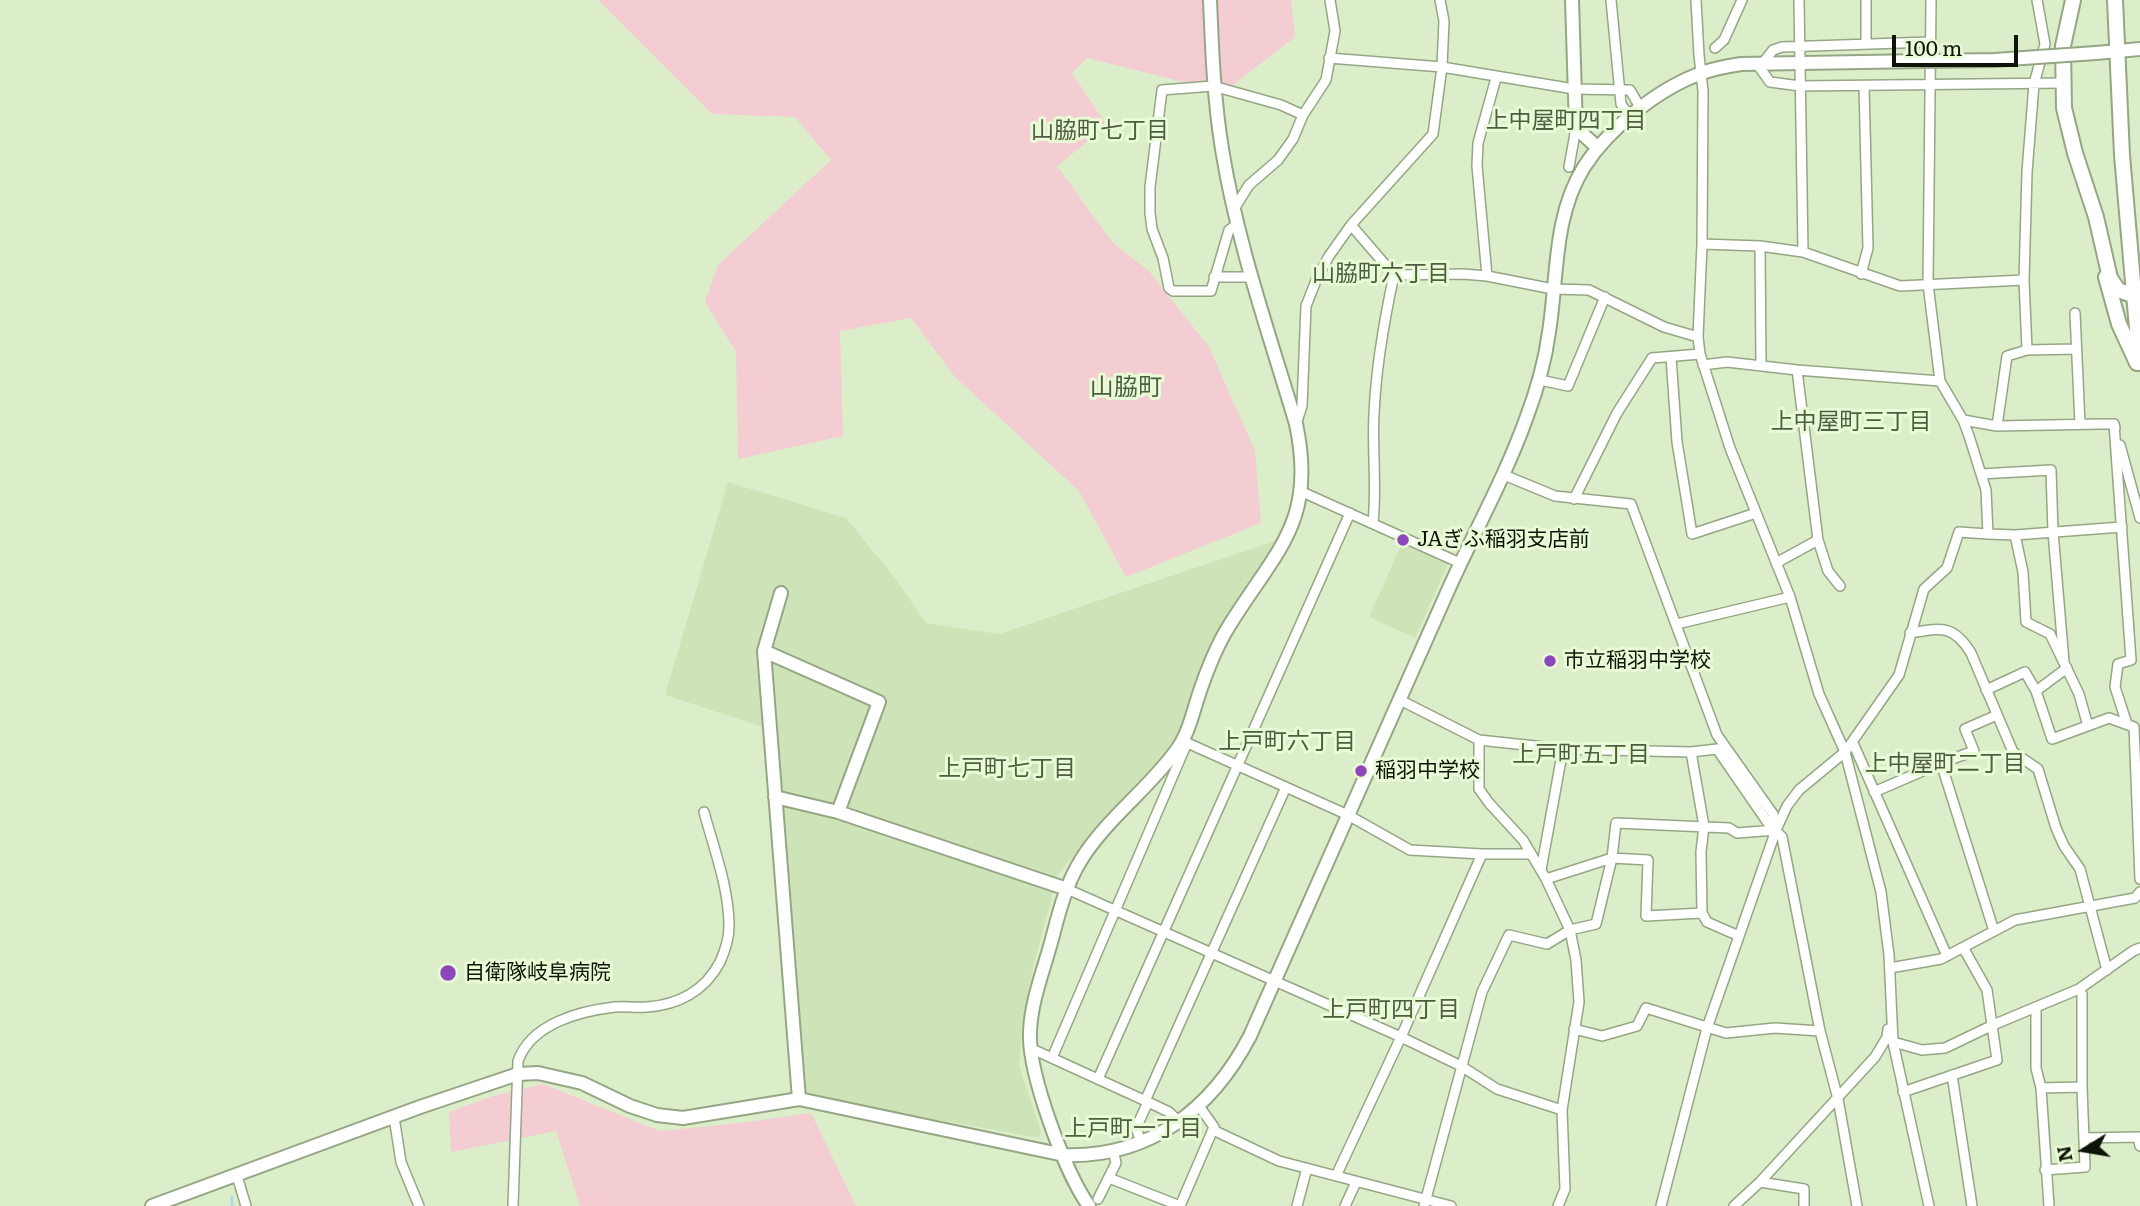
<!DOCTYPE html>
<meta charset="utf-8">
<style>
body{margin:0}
#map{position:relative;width:2140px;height:1206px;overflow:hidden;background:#dbeec9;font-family:Literata,serif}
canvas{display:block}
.north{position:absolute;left:2049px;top:1115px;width:70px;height:70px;-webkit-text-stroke:5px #e8fbd6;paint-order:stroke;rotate:259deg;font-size:19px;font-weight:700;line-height:28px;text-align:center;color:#0e1407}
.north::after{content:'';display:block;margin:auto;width:24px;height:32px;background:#0e1407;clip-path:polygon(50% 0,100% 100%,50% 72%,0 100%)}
.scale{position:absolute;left:1892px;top:35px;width:126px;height:32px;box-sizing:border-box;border:4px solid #0e1407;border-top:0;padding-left:9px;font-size:21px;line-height:24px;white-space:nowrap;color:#0e1407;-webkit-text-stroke:5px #e8fbd6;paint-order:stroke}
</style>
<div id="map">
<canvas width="2140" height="1206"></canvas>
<div class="north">N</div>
<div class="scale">100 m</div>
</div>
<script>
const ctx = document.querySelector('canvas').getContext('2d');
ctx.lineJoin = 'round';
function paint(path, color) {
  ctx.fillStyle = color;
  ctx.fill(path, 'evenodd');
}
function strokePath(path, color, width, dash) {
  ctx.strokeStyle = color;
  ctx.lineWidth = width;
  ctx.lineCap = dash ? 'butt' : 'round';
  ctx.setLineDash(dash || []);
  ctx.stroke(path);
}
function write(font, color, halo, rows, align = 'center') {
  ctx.font = font + ' Literata,"Noto Sans JP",serif';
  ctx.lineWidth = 6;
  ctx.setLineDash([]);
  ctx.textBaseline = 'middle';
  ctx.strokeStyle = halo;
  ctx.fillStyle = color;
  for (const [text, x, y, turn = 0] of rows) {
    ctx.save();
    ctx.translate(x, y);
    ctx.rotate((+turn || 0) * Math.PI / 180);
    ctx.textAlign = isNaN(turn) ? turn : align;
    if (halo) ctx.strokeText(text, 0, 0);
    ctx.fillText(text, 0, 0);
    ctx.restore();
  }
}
paint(new Path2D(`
 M728,482l118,36 49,60 31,45 73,11 285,-96 -66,93 -39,105 -121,138 -25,94 -10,48 -4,50 22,65 -2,7 -239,-43 -28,-365 -107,-35z
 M1403,541l46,21 -34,76 -46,-21z`), '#cee4b8');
paint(new Path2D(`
 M598,0h693l4,37 -71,55 -137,-34 -15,15 35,53 -50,40 56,77 36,28 60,76 46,104 6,72 -135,54 -47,-86 -125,-115 -43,-58 -71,13 3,105 -105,23 -2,-107 -31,-50 13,-37 113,-105 -36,-43 -83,-3z
 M543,1084l117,47 80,-8 71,-10 45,93h-276l-24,-75 -105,21 -2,-40 44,-16z`), '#f3cdd2');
strokePath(new Path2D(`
 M232,1197v9`), '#aed3f9', 2.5);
const street = new Path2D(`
 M1611,0l10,104 9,13
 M1799,0l4,252
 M1866,0v44
 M1715,48l9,-8 18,-40
 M1329,58l113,9 132,22 56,1 11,19
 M1763,63l10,-13 9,-3 148,-5
 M1757,64l13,18 30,4 262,-3
 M1569,167l7,-39
 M1234,209l15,-24 29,-25 15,-21 10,-24 23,-35 9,-49 -5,-31
 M1238,224l-9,6 -18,61h-38l-4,-3 -6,-30 -11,-29 -2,-16v-26l12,-97 51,-4 68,19 22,10
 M1351,225l43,50 69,-1 24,2 66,13 36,1 75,37 34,10
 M1702,244l58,2 43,6 97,34 124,-6
 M1760,246l1,119
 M1861,274l7,-26 -4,-162
 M1487,276l-10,-110 1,-23 18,-65
 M1214,277h39
 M2075,313l5,111
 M2027,350l49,-1
 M1671,357l6,85 15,92 64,-21
 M1703,365l24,-3 70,8 143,11
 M1540,380l28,6 37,-89
 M1963,420l34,6 103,-2h14l1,4
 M1296,424l6,-18 4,-100 11,-28 12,-22 22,-31 82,-91 9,-67 2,-46 -4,-21
 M2114,424l17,236 -13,4 -3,23 12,37
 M1997,426l10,-70 20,-6 -3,-70 3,-108 7,-88 11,-40 -8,-44
 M2120,445l20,73
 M1981,474l70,-4 2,62 11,130
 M1504,475l51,21 76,8 86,231 56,79 3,16
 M1300,491l160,72
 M1574,499l43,-86 35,-55 48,-4
 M1373,522c4,-36 -1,-72 1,-108 2,-47 10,-93 20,-139
 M1988,534l27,1 8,37 3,50 24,12 29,60 9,32
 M2015,535l107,-8
 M1818,540l10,31 12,15
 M1776,563l42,-23 -21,-170
 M1677,624l113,-27
 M1910,633c31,-5 43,-9 61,20l42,99 25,17 18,59 8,18 16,23 27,101
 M2067,668l-31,23 16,48 57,-21 25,9 6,152
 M1986,690l39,-18 11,19
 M1400,700l79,40 84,9 128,3 26,-3 51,74 14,14 38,194 18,68 19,107
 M1479,740v49l10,14 34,37 23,39 24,51 6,30 3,42 -17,108 3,79 -7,17
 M1183,741l165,74 62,35 72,4h49
 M1853,743l94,213
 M1691,752l13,74 -3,26 1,61
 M1874,792l67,-29
 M1541,870l22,-121
 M1546,879l66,-21 4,-35 113,5 8,5 39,-3
 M1067,889l334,148 60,29 36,23 65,21
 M1994,931l-53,-168 33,-12 -9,-22 32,-14
 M1890,968l51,-9 74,-39 120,-22 5,-6
 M2036,1008v60l5,20 8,118
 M1574,1029l28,7 35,-10 9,-18 80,25 49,-5 45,3
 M1893,1042l29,8 23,-2 48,-23 86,-36 54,-38 7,-3
 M1030,1048l118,54 -12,26 5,14
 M1052,1058l135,-315
 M1952,1075l20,131
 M1098,1079l252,-566
 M2041,1088l41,-1v-93l-3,-5
 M1903,1092l94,-32 -10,-70 -23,-41
 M1145,1101l141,-314
 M1148,1102l21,10 10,10
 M394,1117l7,45 18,44
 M1213,1130l66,31 172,45
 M2084,1138l54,-1 2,9
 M2045,1170l40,-3 -3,-80
 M237,1176l9,30
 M1336,1176l65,-139 81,-183
 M1109,1178l71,28
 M1760,1182l44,7v17
 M1098,1199l18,-36 -3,-13
 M513,1206l5,-145c13,-37 61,-50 97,-54 10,-1 21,1 32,0 31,-2 58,-16 73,-45 5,-11 9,-23 9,-36 0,-38 -15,-77 -25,-114
 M1180,1206l34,-79 -15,-21
 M1297,1206l10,-38
 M1345,1206l11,-24
 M1424,1206l58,-214 27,-57 38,9 23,-14 26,-6 16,-66 36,2 -2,56 56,-3 5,9 32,14
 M1661,1206l46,-178 69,-198 11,-24 12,-16 46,-38 -26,-58 -29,-97 -60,-149 -30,-94 -2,-17 4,-93 1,-153 -4,-36 -3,-55
 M1734,1206l26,-24 115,-125 12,-20 1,-8
 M1929,1206l-36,-164 -4,-87 -8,-63 -36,-140 54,-77 25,-86 23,-21 12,-36 29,2 -2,-44 -17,-54 -6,-16 -23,-39 -12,-97 3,-284`);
const secondary = new Path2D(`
 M1572,0l4,128 21,19
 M2096,53l44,-4
 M781,593l-17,58 35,448
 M764,651l115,51 -41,110
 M775,797l63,15 229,77
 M152,1206l268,-99 98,-33 20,-1 44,10 48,23 27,9 26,3 116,-19 265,56c86,3 148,-46 186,-119 65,-147 131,-294 196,-441 26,-59 58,-115 80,-176 11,-29 19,-57 23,-87 9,-57 4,-115 35,-165 25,-39 75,-79 118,-94 13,-5 26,-7 39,-9l182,-3
 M1089,1206c-24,-33 -61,-133 -59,-174 1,-31 14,-63 22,-93 7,-27 14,-55 29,-79 26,-42 69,-72 97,-112 11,-16 15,-36 21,-54 8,-24 17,-47 30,-68 47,-76 88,-104 67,-202 -27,-91 -59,-181 -74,-275 -8,-49 -10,-99 -12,-149`);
const primary = new Path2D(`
 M2073,0l-10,46 1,62 11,45 21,64 14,61 8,12 17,6
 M2115,0l7,155 18,208
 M2106,277l13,47 18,39`);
strokePath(street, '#95a684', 12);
strokePath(secondary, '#95a684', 16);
strokePath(primary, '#95a684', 18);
strokePath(street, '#fff', 9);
strokePath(secondary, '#fff', 12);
strokePath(primary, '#fff', 14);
const secondaryBridge = new Path2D(`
 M1923,61l71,-1 102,-7`);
strokePath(secondaryBridge, '#95a684', 16, []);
strokePath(secondaryBridge, '#fff', 12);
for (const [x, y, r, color] of [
 [1403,540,7,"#8d47bb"],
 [1550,661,7,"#8d47bb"],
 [1361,771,7,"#8d47bb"],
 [448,973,9,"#8d47bb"]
]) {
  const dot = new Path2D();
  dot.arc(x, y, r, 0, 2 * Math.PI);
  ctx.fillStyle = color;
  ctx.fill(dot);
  strokePath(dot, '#e8fbd6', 2.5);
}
write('21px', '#0e1407', '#e8fbd6', [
 ["JAぎふ稲羽支店前",1417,540],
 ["市立稲羽中学校",1564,661],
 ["稲羽中学校",1375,771],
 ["自衛隊岐阜病院",464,973]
], 'left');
write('23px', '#4f5e3e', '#e8fbd6', [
 ["上中屋町四丁目",1566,121],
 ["山脇町七丁目",1100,131],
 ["山脇町六丁目",1381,274],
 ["上中屋町三丁目",1851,422],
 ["上戸町六丁目",1287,742],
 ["上戸町五丁目",1581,755],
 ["上中屋町二丁目",1945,764],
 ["上戸町七丁目",1007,769],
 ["上戸町四丁目",1391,1010],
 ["上戸町一丁目",1133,1129]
]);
write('24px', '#4f5e3e', '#e8fbd6', [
 ["山脇町",1126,388]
]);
</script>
